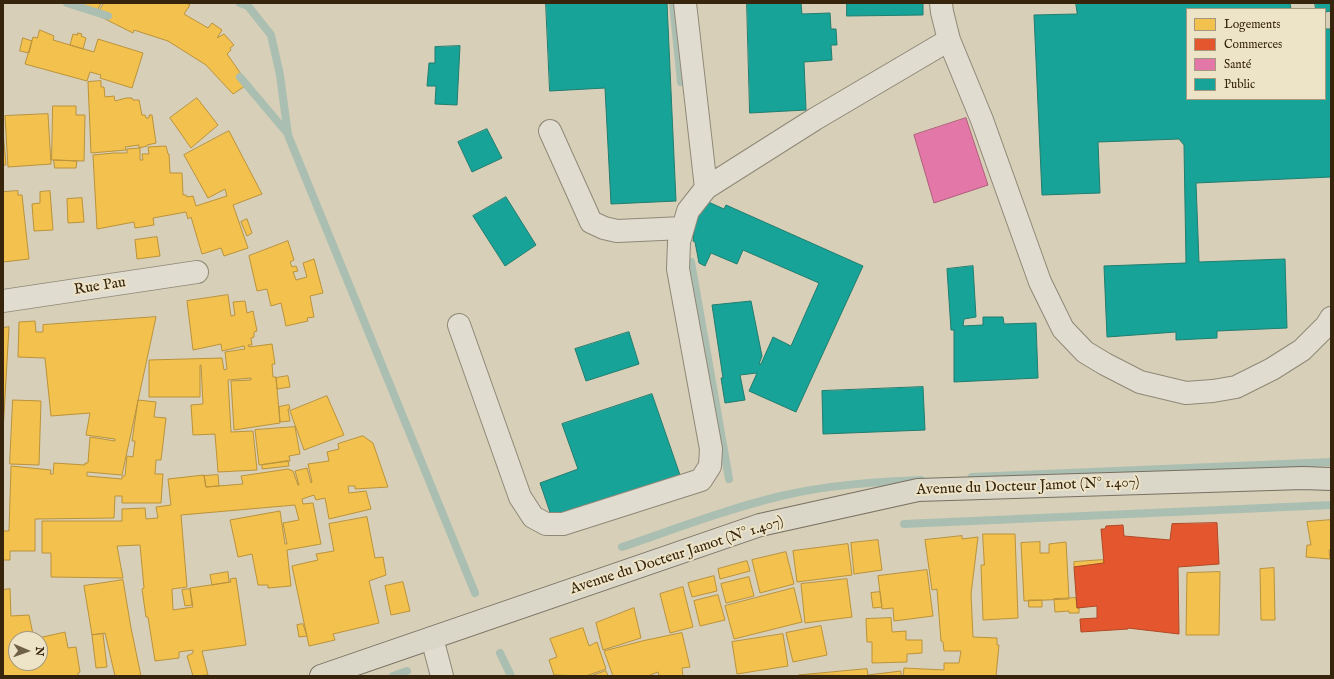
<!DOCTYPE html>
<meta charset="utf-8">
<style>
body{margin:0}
#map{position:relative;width:1334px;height:679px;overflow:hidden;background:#d7cfb7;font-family:"IM FELL English",serif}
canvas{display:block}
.frame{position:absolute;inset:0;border:4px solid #37240d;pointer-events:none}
.legend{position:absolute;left:1186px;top:8px;width:140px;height:92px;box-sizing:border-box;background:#ede4c8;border:1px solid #a4977d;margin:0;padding:5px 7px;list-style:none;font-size:12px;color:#37240d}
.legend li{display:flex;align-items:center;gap:8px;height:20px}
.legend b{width:20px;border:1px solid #a4977d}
.north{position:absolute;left:8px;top:631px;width:40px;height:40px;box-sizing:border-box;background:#ede4c8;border:1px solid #a4977d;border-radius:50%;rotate:92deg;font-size:11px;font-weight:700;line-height:16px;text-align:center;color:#37240d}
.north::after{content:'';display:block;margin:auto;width:14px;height:18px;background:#6f6048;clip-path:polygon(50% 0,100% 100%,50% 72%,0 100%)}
</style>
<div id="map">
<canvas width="1334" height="679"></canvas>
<div class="frame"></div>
<ul class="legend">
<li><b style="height:11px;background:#f2c14e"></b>Logements</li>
<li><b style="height:11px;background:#e4572e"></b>Commerces</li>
<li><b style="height:11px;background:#e377a8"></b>Santé</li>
<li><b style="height:11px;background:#17a398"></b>Public</li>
</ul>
<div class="north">N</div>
</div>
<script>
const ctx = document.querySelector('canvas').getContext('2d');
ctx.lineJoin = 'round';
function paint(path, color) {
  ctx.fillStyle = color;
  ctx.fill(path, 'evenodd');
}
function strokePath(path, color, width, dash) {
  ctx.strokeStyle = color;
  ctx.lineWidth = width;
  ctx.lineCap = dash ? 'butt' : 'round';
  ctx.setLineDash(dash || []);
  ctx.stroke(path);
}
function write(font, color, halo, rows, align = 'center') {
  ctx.font = font + ' "IM FELL English",serif';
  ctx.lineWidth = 4;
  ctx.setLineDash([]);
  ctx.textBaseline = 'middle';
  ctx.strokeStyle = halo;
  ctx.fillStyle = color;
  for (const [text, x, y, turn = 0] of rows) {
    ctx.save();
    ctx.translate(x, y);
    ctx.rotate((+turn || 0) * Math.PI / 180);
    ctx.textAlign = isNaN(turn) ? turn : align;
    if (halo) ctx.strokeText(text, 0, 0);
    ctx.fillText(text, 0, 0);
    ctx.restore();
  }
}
const homes = new Path2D(`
 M76,3h25l-5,10z
 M104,3h82l4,2 -6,9 24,14 4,-5 10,7 -5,8 7,-4 10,11 -4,3 1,2 -4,4 21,30 -15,10 -27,-29 -38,-24 -34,-11 -1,3 -36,-18z
 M40,30l14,6 -1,4 41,12 4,-13 45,14 -11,35 -32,-10 1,-3 -11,-3 -3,9 -62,-17 8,-27 4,1z
 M78,33l4,1 -1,2 5,2 -3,11 -13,-4 3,-11 4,1z
 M23,38l9,3 -3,12 -9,-2z
 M101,81v6h3l1,10 9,-1 1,5 11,-3h6l1,2h6l3,15h3l1,3h3v-3h3l4,28 -9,2v1l-8,2v-3l-14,2 1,3 -35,3 -3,-71z
 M197,98l21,27 -27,23 -21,-30z
 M53,106h23v9h9l-1,46 -32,-1z
 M48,114l3,50 -43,3 -3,-51z
 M3,131l3,34h-3z
 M229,131l33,63 -29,11 15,43 -24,8 -3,-8 -19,6 -11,-37 -3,2 -2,-7 -33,6 1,7 -19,3 -1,-6 -37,7 -4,-74 21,-2h13v-4l13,-1v12h3l-1,-6h7l-1,-7 18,-1 2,8h1l1,19h12l1,22h3l1,2 6,-1 3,10 31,-10 -2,-7 -17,9 -24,-43z
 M54,160l23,1 -1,7h-21z
 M18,191v4h4l7,64 -26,3v-70z
 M50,191l3,39 -19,1 -2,-27 8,-1v-11z
 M82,198l2,24 -16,1 -1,-24z
 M247,219l5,14 -5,3 -6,-14z
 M157,237l3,19 -23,3 -2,-19z
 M288,241l6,19 -4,2 2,5 4,-1 2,5 -5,1 3,8 11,-3 -4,-14 11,-4 9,34 -13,3 4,21 -7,1 1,3 -22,5 -5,-23 -10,3 -4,-17 -10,2 -8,-35z
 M228,295l3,21 4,-1 -2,-13 12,-1 2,12 6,-2 4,20 -3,1v5l-3,1 1,7h-4l1,2 23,-3 3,20h-3l1,13h3l4,46 -46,7 -3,-49 20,-1v-2l-23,2 3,52 22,-1 4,39 -39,2 -3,-38 -22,1 -2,-30 12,-1 -2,-39h-1v32h-51v-37l73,-2 2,12 3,-1 -2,-17 20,-3 -1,-3 -22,5 -1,-7 -28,6 -6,-49z
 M156,317l-34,158 -35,-3v4l35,3v-3h3l2,-20 6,1 2,-16h-3l6,-41 18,2 -2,15 12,1 -5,42h-5l-1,14h8l-2,29h-39v-7h-7l-1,22 -79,1v32h-25v9h-7v-29h6l2,-65 40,4 -1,4h3l1,-11 31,2v-2h3l2,-26 25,4v-2l-29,-4 4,-22 -39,3 -6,-58 -27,-1 1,-35 16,-1 1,11h7v-7z
 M9,327l-6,105v-104z
 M288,376l2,11 -13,2 -1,-11z
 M327,396l17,39 -40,15 -14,-39z
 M13,400l28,1 -2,64 -29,-1z
 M289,405l1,4h-2l2,12 -10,1 -1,-15z
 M295,427l5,27 -11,2 1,5 -31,4 -4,-35z
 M363,436l10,7 15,44 -33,2v-3h-7l1,7 17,-2 5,18 -42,10 -4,-21 -9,2 -2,-5 -12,4 1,5 10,-1 8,41 -34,6 4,36 -23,2v-3h-10l-6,-31 -14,3 -8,-37 50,-9 5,33h2l-4,-21 16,-3 -4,-15 -114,10 6,72 -15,2 1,21 20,-3 -3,-19 41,-6 -1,-3 6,-1 10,67 -44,6 6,24 -15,1 -6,-20 6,-3v-3l-14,2v6l-24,3 -7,-44h-2l-4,-28 2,-1 -4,-43 -23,1 6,32 -72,-1v-24h-9v-32h80v-12l23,-1 1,11 12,-1 -2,-11 15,-2 -3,-26 36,-4 2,12 37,-3 -2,-8 47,-7 5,2 5,14h1l-4,-14 12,-3 4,15 1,-1 -4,-18 21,-3 -2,-9 12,-3 -1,-5z
 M288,461l1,5 -27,3v-4z
 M218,475l1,11 -13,1 -2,-11z
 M367,517l8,41 8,-1 3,18 -17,6 10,42 -46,11 2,6 -26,6 -17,-80 26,-6 -2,-6 18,-3 -5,-27z
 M1331,520v30h-2l1,9 -24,-2 1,-12h4l-4,-23z
 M983,534h32l3,84 -35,2 -2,-55h3z
 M962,536v3l16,-2 -7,57 2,43 24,1v7h2l-3,31h-93l1,-8 40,2v-7h15l2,-12h-17l-1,-9 -2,-1 -4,-52 -5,1 -7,-50z
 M878,540l4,30 -28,4 -3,-31z
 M1040,542v11h9v-9l17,-2 3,57 -45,2 -3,-58z
 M848,544l4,31 -55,7 -4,-31z
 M786,552l8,32 -34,9 -8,-33z
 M1103,560l1,3 -30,4v-5z
 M747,561l3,10 -30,8 -2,-10z
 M1274,568l1,52h-14l-1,-51z
 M927,570l6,46 -39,5 -1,-13 -11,1 -4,-33z
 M228,572l1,10 -17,3 -2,-10z
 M1220,572l-1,63h-33l1,-62z
 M714,576l3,15 -25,6 -4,-14z
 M749,577l5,19 -28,7 -5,-19z
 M847,579l5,38 -47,6 -4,-39z
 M123,580l8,48 10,48h-26l-10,-43 -13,2 -8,-49z
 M403,582l7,29 -19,4 -6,-29z
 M683,587l10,40 -23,6 -10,-39z
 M794,588l8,34 -68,17 -9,-33z
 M10,589l1,27 18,-1 5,24 31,-7 3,16 8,-1 4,25 -2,1v3h-75v-86zM16,639h24v24h-24z
 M190,589l2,16 -7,1 -3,-16z
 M880,592l2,15 -9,1 -2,-15z
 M718,595l7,25 -25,6 -6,-25z
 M1076,598l1,10 2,-1v6h-10v-2l-14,1 -1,-13z
 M1029,600h13v7h-13z
 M634,608l7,30 -38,12 -7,-27z
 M891,618l1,14 14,-1v9h16v13l-15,1v8l-35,1v-21h-5l-1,-23z
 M303,624l4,12 -8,1 -2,-12z
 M821,626l6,29 -34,7 -7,-29z
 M583,628l6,18 8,-4 9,27 -20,7 -32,-1 -5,-15 8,-3 -7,-18z
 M682,633l8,34 -8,1 1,8h-24l-1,-4 -8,3v1h-37l-9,-25 38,-10z
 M103,634l4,33 -11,1 -4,-33z
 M783,634l5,32 -51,8 -5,-32z
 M867,669l1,6 33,-4v5l-102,-1z
 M606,671l2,5h-17z`);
paint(homes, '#f2c14e');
strokePath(homes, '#ba923a', 1);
const shops = new Path2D(`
 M1217,523l2,41 -41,3 1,67 -51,-6v1l-47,3 -1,-13 17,-1v-12l-20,2 -3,-41 30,-4 -3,-34h4l1,-3 17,-1 1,11 46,4 2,-16z`);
paint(shops, '#e4572e');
strokePath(shops, '#b04824', 1);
const health = new Path2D(`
 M966,118l22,67 -54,18 -20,-68z`);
paint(health, '#e377a8');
strokePath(health, '#af5e7a', 1);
const public = new Path2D(`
 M546,3h121l9,198 -65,3 -6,-116 -55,3z
 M747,3h54l1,11 28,-1 1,16h5l1,16h-6l1,15 -28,2 2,48 -56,3z
 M847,3h76v12l-76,1z
 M1076,3h214l1,6h-104v90h138v-70h6v148l-135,6 3,79 86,-3 2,69 -70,3v7l-41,2v-8l-69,5 -3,-71 82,-3 -2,-118 -5,-6 -81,3 2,51 -58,2 -8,-180 43,-1z
 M1315,3h16v8l-6,1v-3h-9z
 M460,46l-3,59 -22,-1 1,-18h-9l2,-23h6v-16z
 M487,129l15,29 -30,14 -14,-30z
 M506,197l30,48 -31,21 -32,-50z
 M706,201l18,8 2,-4 137,61 -67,146 -47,-21 8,-18 -17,2 5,25 -20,3 -4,-25h2l-11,-73 39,-4 11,55 -3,8h2l12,-27 18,9 28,-63 -76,-33 -6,14 -26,-11 -6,13 -6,-3 -4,-21 -2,-1 2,-17z
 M973,266l3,51 -12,2 -1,7 20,-1v-8h20l1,7 32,-1 2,55 -84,4v-52h-3l-4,-61z
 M629,332l10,32 -53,17 -11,-32z
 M923,387l2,43 -102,4 -1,-43z
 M652,394l28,81 -128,43 -12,-35 38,-14 -16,-45z`);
paint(public, '#17a398');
strokePath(public, '#217d6e', 1);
strokePath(new Path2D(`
 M67,3l41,13
 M240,3l8,3 23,29 9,40 8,60 187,458
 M673,3l8,79
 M240,77l48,57
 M691,262l38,217
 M972,477l359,-15
 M904,524l427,-19
 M622,547c53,-18 105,-38 159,-51 46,-11 93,-14 140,-16
 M500,653l11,23
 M393,676l14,-5`), '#aabfb1', 8);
const minor = new Path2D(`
 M685,3l21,185
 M941,3l1,9 7,28 33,80 58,162 23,47 22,23 20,12 35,18 46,11 27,-2 23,-4 36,-18 30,-19 24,-24 5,-8
 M550,131l41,91 13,6 13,3 66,-3
 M3,301l194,-29
 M459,325l61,172 13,20 13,7h17l138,-44 9,-14 1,-17 -33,-180 1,-27 9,-31 18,-23 109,-69 134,-79
 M432,638l10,38`);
const major = new Path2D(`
 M321,676l439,-151 158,-35 385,-12 28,1`);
strokePath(minor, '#8e8877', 24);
strokePath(major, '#777061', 24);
strokePath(minor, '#e0dcd0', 22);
strokePath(major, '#dad6c8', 22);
write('15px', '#37240d', '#ede4c8', [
 ["Rue Pau",100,287,-9],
 ["Avenue du Docteur Jamot (N° 1.407)",1028,487,-2],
 ["Avenue du Docteur Jamot (N° 1.407)",677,556,-18]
]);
</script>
